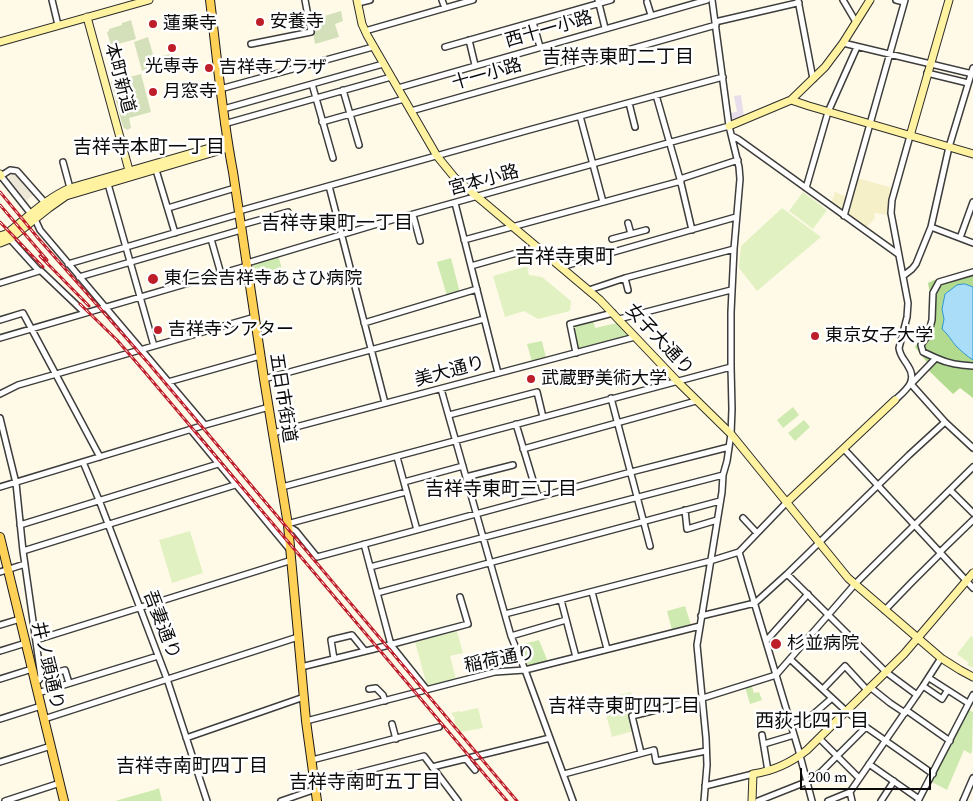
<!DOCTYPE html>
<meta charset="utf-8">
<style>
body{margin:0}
#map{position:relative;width:973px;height:801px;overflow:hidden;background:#fffae7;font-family:"Source Serif 4",serif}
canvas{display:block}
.scale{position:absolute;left:800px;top:768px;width:131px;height:22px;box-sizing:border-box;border:2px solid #0a0a0a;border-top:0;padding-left:6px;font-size:15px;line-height:18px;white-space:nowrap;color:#0a0a0a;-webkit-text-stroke:4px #fff;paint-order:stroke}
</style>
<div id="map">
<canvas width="973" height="801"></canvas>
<div class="scale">200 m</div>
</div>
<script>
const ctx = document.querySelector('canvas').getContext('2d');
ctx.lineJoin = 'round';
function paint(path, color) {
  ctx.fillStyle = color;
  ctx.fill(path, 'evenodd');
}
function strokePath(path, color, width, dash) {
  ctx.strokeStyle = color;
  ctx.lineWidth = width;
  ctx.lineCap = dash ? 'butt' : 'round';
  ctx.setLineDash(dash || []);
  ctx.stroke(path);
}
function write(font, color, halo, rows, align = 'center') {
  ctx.font = font + ' "Source Serif 4","Noto Sans JP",serif';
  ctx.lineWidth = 5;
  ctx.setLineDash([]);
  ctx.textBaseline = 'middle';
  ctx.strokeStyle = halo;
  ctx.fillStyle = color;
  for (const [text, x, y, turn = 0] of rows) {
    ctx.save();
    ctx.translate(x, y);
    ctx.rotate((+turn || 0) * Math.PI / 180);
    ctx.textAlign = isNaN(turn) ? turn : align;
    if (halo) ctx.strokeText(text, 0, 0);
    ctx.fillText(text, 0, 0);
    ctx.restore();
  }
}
paint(new Path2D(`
 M741,95l3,22 -12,5 -2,-2 -1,-7 8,-1 -3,-16z`), '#e8ddea');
paint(new Path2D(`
 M857,178l36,10 -4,14 -1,13 -14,-2 1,5 -9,10 -19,-15z
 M835,192l12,5 -4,14 -12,-8z`), '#f5f0c7');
paint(new Path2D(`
 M278,255l6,21 -29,7 -3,-20z
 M451,258l9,35 -13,3 -10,-34z
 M593,320l2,8 22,-5 10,11v3l-49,13 -2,-2 -4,-21 2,-2z
 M542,341l4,17 -14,4 -5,-18z
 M793,407l6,8 -16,13 -6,-8z
 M804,420l6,7 -15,14 -7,-8z
 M685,606l6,19 -19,5 -5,-19z
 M539,640l9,22 -20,5h-1l-8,-22z
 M751,684l3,9 5,-1 3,8 -12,4 -5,-17z
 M967,709l6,3 -1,38 -1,4 -7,-4 -17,40 -17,-9z
 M159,788l3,13h-47l39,-11z`), '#cfeab0');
paint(new Path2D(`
 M973,269v18c-13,-5 -17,-1 -28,7l-3,15 2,10 -1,10c5,5 8,11 13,17 5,5 11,10 17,14v38l-13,-10 -7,6 -25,-24 2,-4 -15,-19 10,-14 7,-29 -4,-21 6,-3 5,1 9,-5 22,-5z`), '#b3db8f');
paint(new Path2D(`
 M341,11l2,10 -8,3 4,13 -24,7 -4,-24z
 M131,20l5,19 -25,7 -4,-14 2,-1v-2l13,-4v-2z
 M148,37l6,21 16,-4 2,8 -30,9 -8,-29z
 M141,74l10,38 -22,6 2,10 -4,2 -4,-3 -12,-45z`), '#d4e0b9');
paint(new Path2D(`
 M803,192l24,18 -14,19 -24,-18z
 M782,208l39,29 -64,54 -18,-23 2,-22z
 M527,266l2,9 13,2 29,24 -1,10 -32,8 -14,-8 -19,6 -12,-41z
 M190,531l13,42 -31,10 -13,-43z
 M457,631l6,22 -13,3 6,23 -29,7 -12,-44z
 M971,636l2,1v31l-6,-3 2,-2 -12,-9z
 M631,692l5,20 -7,3 4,16 -21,6 -10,-37z
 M478,708l5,20 -22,4 -6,-8 -1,-4 1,-2 -4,-5 9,-2v1z`), '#e2f1c2');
paint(new Path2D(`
 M10,174l6,1 17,20 -7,6 -17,-21z`), '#ede7d8');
const water = new Path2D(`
 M965,284l8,3v73c-6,-4 -12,-9 -17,-14 -5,-6 -8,-12 -14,-17l2,-10 -2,-10 3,-15 12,-9z`);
paint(water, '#a9ddf8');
strokePath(water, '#2e94d2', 1);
const street = new Path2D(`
 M52,0l6,25
 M442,0l3,8
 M598,0l7,28
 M798,0l15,79
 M843,0l13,22
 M896,0l8,2
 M647,2l4,13
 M358,3l12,-3
 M533,22l7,25
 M715,22l82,-19h2
 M365,31l108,-31
 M469,40l6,25
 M843,43l130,31
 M251,44l60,-12 -6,-32
 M445,47l166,-47
 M973,68l-24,79 -18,80 42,16
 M927,73l41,10
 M312,84l21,74
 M398,88l309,-88
 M220,89l153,-42
 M343,90l16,55
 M656,95l24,84 12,51
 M629,103l6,24
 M227,108l156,-44
 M411,111l305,-86
 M580,116l23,86
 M322,122l82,-23
 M224,124l167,-47
 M732,136l6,3 160,115
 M63,162l7,26
 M156,170l19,63
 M680,179l58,-19
 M108,184l46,162
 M329,186l56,217
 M806,188l22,-76 29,-65
 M455,203l43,170
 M47,205l-30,-34 -7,-1 -9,6 34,43 5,11 17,20 148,175 64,-18
 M168,208l67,-20
 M239,211l290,-81 194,-53
 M413,215l7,26
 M844,216l61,-216
 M628,223l3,11
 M241,225l47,-13
 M960,238l13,-36
 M10,239l29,32h2l44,42
 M211,239l10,35
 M612,239l34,-9
 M464,240l217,-59
 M247,263l127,-38 355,-99
 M68,264l171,-50
 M471,266l67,-19
 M561,267l175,-50
 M903,276l9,-7 4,-5 15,-37
 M79,277l162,-47
 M625,278l3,12
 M0,283l39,-12
 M589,290l36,-12 109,-29
 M619,319l112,-29
 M0,320l23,-7 77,144
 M364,323l113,-34
 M0,338l247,-72
 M576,353l-6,-29 43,-11
 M936,358l-13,-6 -2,-7 7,-10 4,-15 1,-27 6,-11 34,-10
 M973,366c-14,-1 -24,-2 -37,-8l-25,26 34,38 28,26
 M264,379l220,-60
 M168,382l92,-26
 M441,389l70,247 14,34 48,131
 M0,394l18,-9 237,-68
 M611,398l39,148
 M895,400c11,-10 23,-19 13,-34 -4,-7 -8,-10 -9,-18l8,-31 1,-14 -17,-90 1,-13 18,-64
 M449,415l88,-23 6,25
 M0,418l16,65 7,68 18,126
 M516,424l22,73
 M190,429l100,121
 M273,433l362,-96
 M523,449l173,-48
 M844,449l129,139
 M397,457l20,73
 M83,462l16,38 68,179 40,122
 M466,477l47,-12
 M404,482l59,-16
 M0,487l205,-62
 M282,487l449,-120
 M950,490l23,23
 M685,510l2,19 30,-9
 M743,518l14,15
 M287,524l119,-32
 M20,525l198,-61
 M288,526l8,5 21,26 314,-85 98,-25
 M364,544l27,101 36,45
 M23,551l212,-66
 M739,552l59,196 14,53
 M940,552l33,-32
 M370,567l353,-92
 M0,572l25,-8
 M787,574l99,98 31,23
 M592,592l15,57
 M377,593l343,-92
 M561,600l15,57
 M885,610l27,-28 29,-29
 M505,614l205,-53 29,-9 48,-50
 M701,616l54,-13 32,-29 122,-119 36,-33
 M0,625l20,-6
 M511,636l55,-16
 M36,640l256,-80
 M766,641l42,-47
 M0,651l26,-8
 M334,659l-3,-19 21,-5 13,16
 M790,659l56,52 20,16 67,47
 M301,667l73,-18 94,-25 -8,-27
 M929,678l39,25
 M0,679l32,-10
 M39,680l2,-3 24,-7 4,13
 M923,686l19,13 5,-8
 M870,687l20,16 15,10
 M369,689l7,-1 7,7 2,6
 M823,689l22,-23 22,24
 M38,693l120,-37
 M906,710l44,31
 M0,719l41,-13
 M44,719l254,-82
 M306,721l189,-49 30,-2 175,-44
 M392,724l4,15
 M791,724l18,-6 23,-20
 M762,735l6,36
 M186,738l118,-41
 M819,738l40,40
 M764,744l30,-9
 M641,753l-9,-37 71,-18 73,-23 79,-91 118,-117
 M466,759l9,11
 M312,760l127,-33
 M0,762l51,-16
 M869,764l50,35
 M432,767l118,-29
 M564,774l90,-24 2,11 50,-10
 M315,784l109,-28 34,45
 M705,786l48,-12
 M850,792l2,9
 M5,801l55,-18
 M281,801l35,-12
 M704,801l3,-36 -1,-27 -9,-93 25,-153 1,-17 4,-14 4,-27 1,-25 -1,-42v-55l3,-63 6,-70 -1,-12 -10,-41 -17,-126
 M758,801l48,-19 15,-10 45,-45
 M828,801l22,-9 73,-106 18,-28
 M881,801l13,-20
 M918,801l55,-106
 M963,801l10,-23`);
const secondary = new Path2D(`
 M357,0l5,24 5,11 70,121 18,22 145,122 77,81 54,53 117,144 93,80 19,12 13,7
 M87,17l43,157
 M0,42l149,-42
 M791,100l18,6 164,48
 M729,126l62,-26 34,-33 18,-24 27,-43
 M910,136l39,-136
 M0,174l1,2
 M0,236l6,-2c21,-16 39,-35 64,-46l157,-45
 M0,243l10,-4 39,-31 17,-12 162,-48
 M787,502l108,-102
 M752,801l1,-27c20,-3 39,-12 54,-24l97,-96 69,-81`);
const primary = new Path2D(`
 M210,0c7,57 12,115 23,172l31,207 24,146 18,196 11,80
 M0,537l64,264`);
strokePath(street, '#3d3d3d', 8);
strokePath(secondary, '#2c2c2c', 9);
strokePath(primary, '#1b1b1b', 10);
strokePath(street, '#fff', 5);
strokePath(secondary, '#fff3a2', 7);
strokePath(primary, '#ffd257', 8);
const rail = new Path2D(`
 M0,192l38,46 112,127 367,436
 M0,205l47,55
 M0,222l43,45
 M40,256l49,50
 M80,304l37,36 26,30 364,431`);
strokePath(rail, '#be1e29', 3);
strokePath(rail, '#fff', 1, [4]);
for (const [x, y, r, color] of [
 [260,22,5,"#be1e29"],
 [153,24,5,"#be1e29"],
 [172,48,5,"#be1e29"],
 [209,68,5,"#be1e29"],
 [153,92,5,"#be1e29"],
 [153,279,6,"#be1e29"],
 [158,330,5,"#be1e29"],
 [815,336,5,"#be1e29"],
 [531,379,5,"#be1e29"],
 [776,644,6,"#be1e29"]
]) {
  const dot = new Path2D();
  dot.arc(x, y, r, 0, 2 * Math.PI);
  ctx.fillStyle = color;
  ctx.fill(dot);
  strokePath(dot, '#fff', 2);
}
write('18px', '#0a0a0a', '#fff', [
 ["安養寺",270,22],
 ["蓮乗寺",163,24],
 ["光専寺",172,67,"center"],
 ["吉祥寺プラザ",219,68],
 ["月窓寺",163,92],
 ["東仁会吉祥寺あさひ病院",164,279],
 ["吉祥寺シアター",168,330],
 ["東京女子大学",825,336],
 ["武蔵野美術大学",541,379],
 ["杉並病院",787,644]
], 'left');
write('18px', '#0a0a0a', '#fff', [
 ["西十一小路",549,30,-16],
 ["十一小路",487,75,-16],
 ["本町新道",119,78,75],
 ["宮本小路",484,181,-15],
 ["女子大通り",659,340,47],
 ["美大通り",450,372,-15],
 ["五日市街道",282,398,81],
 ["吾妻通り",161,625,69],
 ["稲荷通り",500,660,-11],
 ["井ノ頭通り",47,666,77]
]);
write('19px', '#0a0a0a', '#fff', [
 ["吉祥寺東町二丁目",618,58],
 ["吉祥寺本町一丁目",149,148],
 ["吉祥寺東町一丁目",337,224],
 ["吉祥寺東町三丁目",501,490],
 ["吉祥寺東町四丁目",624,707],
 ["西荻北四丁目",812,722],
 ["吉祥寺南町四丁目",192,767],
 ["吉祥寺南町五丁目",365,783]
]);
write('20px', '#0a0a0a', '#fff', [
 ["吉祥寺東町",565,258]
]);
</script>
